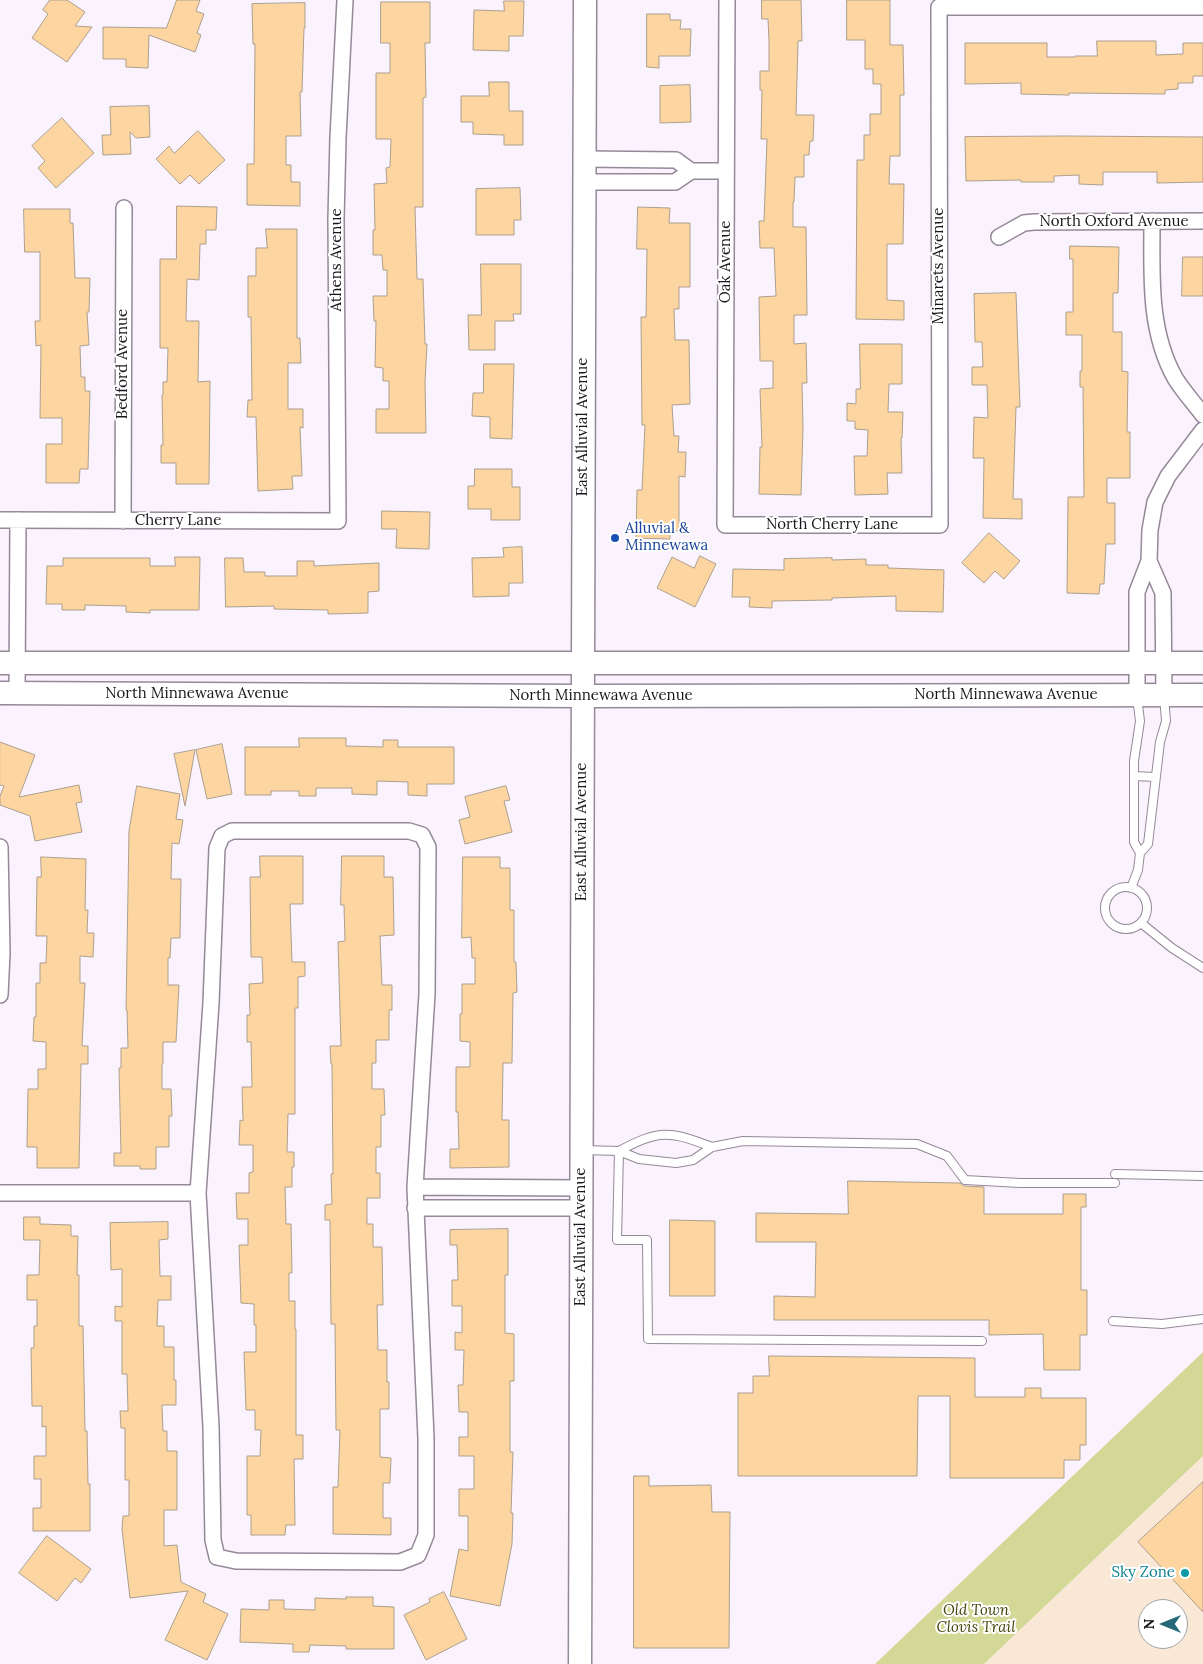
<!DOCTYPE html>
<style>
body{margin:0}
#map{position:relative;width:1203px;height:1664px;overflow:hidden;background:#faf2fd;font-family:Lora,serif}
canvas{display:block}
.north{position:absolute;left:1138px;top:1599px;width:50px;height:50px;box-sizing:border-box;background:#fff;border:1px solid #a4a2a5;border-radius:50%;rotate:270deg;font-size:14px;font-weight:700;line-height:20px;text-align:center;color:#1b161d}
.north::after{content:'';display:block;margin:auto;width:18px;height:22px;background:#25687a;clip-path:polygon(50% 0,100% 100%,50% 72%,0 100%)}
</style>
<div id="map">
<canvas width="1203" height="1664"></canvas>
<div class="north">N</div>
</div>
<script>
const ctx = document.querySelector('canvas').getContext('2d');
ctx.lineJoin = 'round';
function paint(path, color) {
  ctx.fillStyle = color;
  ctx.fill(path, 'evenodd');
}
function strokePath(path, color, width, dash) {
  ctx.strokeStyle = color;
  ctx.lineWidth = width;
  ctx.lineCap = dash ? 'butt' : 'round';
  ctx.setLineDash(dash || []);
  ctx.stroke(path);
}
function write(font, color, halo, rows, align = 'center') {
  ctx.font = font + ' Lora,serif';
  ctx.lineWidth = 4;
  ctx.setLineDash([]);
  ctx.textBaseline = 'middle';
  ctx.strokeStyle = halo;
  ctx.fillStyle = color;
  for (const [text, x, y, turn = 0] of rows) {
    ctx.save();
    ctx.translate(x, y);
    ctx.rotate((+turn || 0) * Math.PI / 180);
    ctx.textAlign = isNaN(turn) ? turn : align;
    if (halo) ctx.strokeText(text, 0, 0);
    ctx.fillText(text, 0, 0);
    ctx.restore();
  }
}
paint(new Path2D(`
 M1203,1456v208h-219zM1148,1609h30v30h-30z`), '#f9e8d6');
paint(new Path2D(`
 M1203,1352v104l-219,208h-109z`), '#d3d896');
const building = new Path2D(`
 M50,0h17l18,12 -10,14 17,1 -25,35 -35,-24 16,-24 -5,-4z
 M177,0h23l-4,11 8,3 -7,19 4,2 -6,17 -46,-17 -1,33 -22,-1v-8h-23v-32l63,1z
 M762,0h39l1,41h-4l-2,74h18l-1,26h-3l-1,14h-5v22h-9l-1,25h-1v25h13l1,88h-13v29l12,-1 1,40h-5l1,45 -2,67 -42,-1 1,-47h2l-2,-58 13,-1v-27h-13l-1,-64 17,-1 -2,-48h-14l-1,-27h5l3,-82h-6l1,-49h-2v-19h9v-30l-1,-22h-6z
 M847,0h43v45h13l1,50h-4v61h-10l-1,28h15l-1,60h-16v56l17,1v19l-48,-1 1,-159h7v-25h6v-21h11v-30h-8v-15h-8v-29h-18z
 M504,1h20l-1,35h-14v15l-36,-1 1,-40 30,1z
 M381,2h49v41h-5l1,54 -3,1v109h-8l2,72h6l2,65h2l-2,38 1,51h-50v-24h13v-28h-6v-13l-8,-1 1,-46h-2l-1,-25h14v-26h-4l-1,-15h-9v-25h2l-1,-46 13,-1 -1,-15 4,-1 1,-28h-15v-66h14v-30h-9z
 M305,3v25h-1l-2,64h-2l1,44h-15v29h5v17h9v24l-53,-1v-41h7l1,-120h-2l-1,-40z
 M647,14h23v6h11l-1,9h11l-1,27h-31v12l-12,-1z
 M1097,41h59v14l27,-1v-11h20v33h-10v7h-15v6l-13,1v4l-96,-1v2l-48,-1v-11l-56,1v-41h82v14h28v-1h22z
 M489,82h20v29h14v34h-19v-10l-31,-1v-12h-12v-26h28z
 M690,85l1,37 -31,1v-37z
 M149,106l1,31 -14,1 -6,-6 1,22 -28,1 -1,-20h9l-1,-28z
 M62,118l32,35 -38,35 -18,-20 7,-7 -13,-15z
 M198,131l27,29 -26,24 -9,-9 -10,9 -24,-25 13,-13 5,7z
 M1066,136l137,1v45l-46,1v-11h-54v13l-24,-1v-9l-25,1v6h-33v-2l-55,1 -1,-44z
 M520,188l1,32h-7v15h-38v-46z
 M177,206l40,1 -1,23h-10v14h-6l-1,36 -12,-1 -1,42h13l-1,61 12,-1 -1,103h-33v-21h-15v-18h2l-1,-50h1v-13h4l1,-34h-8v-89h16z
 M638,207l32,1 -1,15h21v64h-11v22h-5l1,31h14l1,64 -18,1 2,31h5l-1,16h8l-1,25 -6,-1v55h-9v8l-34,-1 1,-48h5l3,-65h-3l-1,-108h5l1,-68h-10z
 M24,209h46v14h3l2,55h15l-1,34h-2l2,33 -9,1 1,31h4v14h5l-2,78h-8l-1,14h-33v-39h16v-26h-22l1,-73 -5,1 -1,-25h5v-69h-15z
 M266,229h31v109h3l1,25h-13v46h15v19l-3,-1 2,49h-10l1,13 -35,2 -2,-74h-9l1,-17h4l-1,-83h-3v-41h8v-28h11z
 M1070,246l49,1 -1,46h-5v39h9v39l6,1 -1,60h3v46h-23v25h8v41h-9l-2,40h-4l-1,10 -32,-1 1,-96h16l-1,-110h-3v-16h2v-36h-16v-23h7v-53h-3z
 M1183,257h20v39h-21z
 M481,264h40v50h-8l1,7h-19v29h-26l-1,-35h13z
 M1016,293l4,114h-4l-3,92h9v20l-39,-1 1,-60h-11l1,-41 14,1 -1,-33h-15v-18h11l-1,-25h-7l-1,-48z
 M860,344h42v40h-13l-1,28h15l-1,26h-1l1,35h-15l1,21 -33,1 -1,-39h13l1,-26 -13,-1v-8h-8v-18l9,1v-15h4z
 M484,364h30l-2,75 -22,-1v-21l-18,-1 1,-23h10z
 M475,469h37v18h8v33h-29v-11h-23v-23h6z
 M382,511l48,1 -1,37 -33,-1 1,-19h-15z
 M989,533l31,28 -16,18 -9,-8 -11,12 -22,-20z
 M522,547l1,36h-14v13l-36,1 -1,-39 32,-1 -1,-9z
 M700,556l16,8 -21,43 -38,-19 15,-31 22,11z
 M175,557h25l-1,53h-49v3l-24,-1v-6l-41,-1v5h-23v-6h-16l1,-38h16v-8h87v8h25z
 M225,558h18l1,14h21v4h32v-15h17v5l65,-3v28l-11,1v21l-40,1v-4l-54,-1v-3l-48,1z
 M832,558v2l34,-1v6h22v3l56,2 -1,42 -47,-1v-15l-64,2v2l-60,1v7l-23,-1 1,-10h-18l1,-28 51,1v-11z
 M299,738h47v8l37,1v-7h15v7h56v37h-27v12l-19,-1v-13l-31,-1v14l-25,-1v-6h-36v8h-17v-5h-28v4h-26v-48h54z
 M0,742l35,13 -16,42 60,-12 3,17 -6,1 6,29 -47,9 -5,-25 -30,-11v-9l4,-10 -4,-1z
 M222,744l10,50 -25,5 -11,-49z
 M195,750l-10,56 -11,-52z
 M137,786l43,8 -4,25 7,1 -4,24 -7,-1 -1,36h10l-1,59h-9l-1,20h-2v27h11l-3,57h-13v22h-1v25h9l1,27h-3v31h-13v22h-16v-3h-26v-13h7l-2,-85h2v-20h7l-1,-38h-1l3,-179z
 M506,786l4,14 -6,1 8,31 -47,12 -6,-24 11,-3 -5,-20z
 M260,856h43v48h-13l2,58h13v14l-7,1v31h-3v106h-7l-1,38h7v15h-2v20h-7l1,37h5l1,49h-3v28h6v28h1v106h7v24h-9l1,66h-9l-1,10h-34v-20h-4v-59h13l1,-26h-6v-20h-9l-2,-58h12v-27h-2v-21l-13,-1 -2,-58h9v-26h-11l-1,-26h13v-20l4,-1v-27h-14l1,-25 3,1 -1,-34h10l-1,-45h-4v-27h3l-1,-31 14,-1 -1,-26h-11l-1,-80h10z
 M342,856h42v21h9l1,58 -14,1 2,49h10v25h-3v30h-13v23h-4v26h12l1,26h-4v32h-5v26h4v25h-13v26h6v23h9l1,58h-6l1,45h9v32h2v27h-9v48l11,1 -1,25h-7v35h8v17l-58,-1v-47h5l2,-57h-4l-1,-106h-4l-1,-104h-5v-15l7,-1 -1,-30h2l-1,-110h-1l-1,-18h11l-3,-104 7,-1 -1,-36h-3z
 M41,857l45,2 -1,51h3l-1,23h7l-1,24 -13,-1v27h5l-3,63h6v18h-7l-2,104h-42v-21h-10l1,-58h10v-20h8v-27l-13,-1 1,-24h2v-34h4v-20h6l1,-27h-11l1,-59h4z
 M463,857h37v11h10v42h4v52h2l1,30 -4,1 -1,70h-9l-1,57h7v47l-59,1v-19h9l-1,-37h-2v-45h14v-25l-10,-1v-27h2v-30h13v-26h-3l-1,-21 -9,1z
 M848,1181l112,2 4,3 20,1v27h79v-20h23v13h-5v83h6v45h-7v35h-36l-1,-36 -54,1v-15h-215v-24l41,1 1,-55h-60v-29l92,1z
 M24,1217h16v7l31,1v11h7l-1,39h2v51h4l2,105h2l1,53h2v47h-57v-23h8v-29h-7v-23h12v-30l-4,1v-21h-10l-1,-58h3v-22h3v-26h-10v-25h12l1,-35h-16z
 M670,1220l45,1v75h-45z
 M168,1222v17l-9,1 1,36h11v24h-13l-1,26h7v21h10v33h2v25h-14l1,26h4v20h10v59h-13v36l13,-1 4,37 25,12 -3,8 25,12 -21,46 -42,-20 23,-49 -58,7 -8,-69 1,-13h6v-36h-4v-52h-4l-1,-17h8l-1,-37h-5v-53h-7v-15l7,1v-38l-11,1 -1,-47z
 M508,1229v46h-3v58l9,1v47h-4v71h3l-2,61h2l-1,31 -12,62 -50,-10 9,-47 9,2v-35h-9v-27h15v-33h-15v-19h9v-25h-9l-1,-27h5l1,-35h-9v-18l7,1v-27h-10v-26h6l-1,-35h-7v-15z
 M769,1356l206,2v39h50v-9h16v10h45v47h-6v15h-16v18h-114v-82h-32l-1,80h-179v-83h15v-17h16z
 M634,1476h15v10l62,-1 1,27h18l-1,136h-95z
 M1203,1482v130l-65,-70z
 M47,1536l44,33 -10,14 -6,-5 -18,23 -38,-28z
 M444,1592l23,47 -41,21 -22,-45 26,-13 -1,-3z
 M346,1597h27v9l21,1v42h-48v-3l-36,-1 -1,7h-16v-8l-53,-2 1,-33 28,1v-10h15v9l31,1v-12l31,1z`);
paint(building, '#fcd5a0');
strokePath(building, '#ac9f8d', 1);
const lane = new Path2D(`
 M1137,697l3,24 -6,40v81l6,11 8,-9 12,-102 6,-21 -2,-25
 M1134,776l21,1
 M1105 908a21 21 0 1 1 42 0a21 21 0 1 1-42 0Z
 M1131,888l7,-18 2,-17
 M1141,923l31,25 31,20
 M712,1147c-42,-16 -52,-18 -93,4l20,8 37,4 17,-3 19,-13 31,-6 174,3 30,12 18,24 55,3h95
 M583,1150l36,1 -2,89h30l1,99 334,2
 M1115,1174l88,2
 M1113,1321l49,3 41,-5`);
const street = new Path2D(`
 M727,0l-2,525h215l-1,-518h264
 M584,159l92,1 15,11
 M584,182h91l16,-11h35
 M1152,221c0,53 -4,109 23,157 8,13 19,25 28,37
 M999,237l25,-14 10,-1 169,-1
 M0,520l338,1 -2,-302 2,-81 7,-138
 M123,521l1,-313
 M1149,561l14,32 1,102
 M17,693l1,-173
 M1137,695v-103l12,-31 1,-31 5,-28 13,-26 35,-46
 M232,831h177l13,4 6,12 -1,147 -12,193 11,251v97l-8,20 -18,7 -164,-1 -19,-4 -4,-17 -2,-113 -13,-234 13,-190 6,-155 5,-12z
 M0,847l2,106 -2,42
 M415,1187l166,1
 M0,1193h198
 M415,1208h166`);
const secondary = new Path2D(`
 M0,663h1203
 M0,693l582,3 621,-1
 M580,1664l5,-1664`);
strokePath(lane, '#958899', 10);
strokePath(street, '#958899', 18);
strokePath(secondary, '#958899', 25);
strokePath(lane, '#fff', 8);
strokePath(street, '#fff', 15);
strokePath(secondary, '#fff', 22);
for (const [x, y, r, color] of [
 [615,538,5,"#1a4fb4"],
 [1185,1573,5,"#0f9aa8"]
]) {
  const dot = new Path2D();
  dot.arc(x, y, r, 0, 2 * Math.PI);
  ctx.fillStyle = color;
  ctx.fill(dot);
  strokePath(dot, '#fff', 2);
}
write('15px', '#1b161d', '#fff', [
 ["North Oxford Avenue",1114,222],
 ["Athens Avenue",337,260,-90],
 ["Oak Avenue",726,262,-90],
 ["Minarets Avenue",939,266,-90],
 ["Bedford Avenue",123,364,-90],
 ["East Alluvial Avenue",583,427,-90],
 ["Cherry Lane",178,521],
 ["North Cherry Lane",832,525],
 ["North Minnewawa Avenue",197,694],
 ["North Minnewawa Avenue",1006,695],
 ["North Minnewawa Avenue",601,696],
 ["East Alluvial Avenue",582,832,-90],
 ["East Alluvial Avenue",581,1237,-90]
]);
write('15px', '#164399', '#fff', [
 ["Alluvial &",625,529],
 ["Minnewawa",625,546]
], 'left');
write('15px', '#0d838f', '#fff', [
 ["Sky Zone",1175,1573]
], 'right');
write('italic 15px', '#44470a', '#fff', [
 ["Old Town",976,1611],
 ["Clovis Trail",976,1628]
]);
</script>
